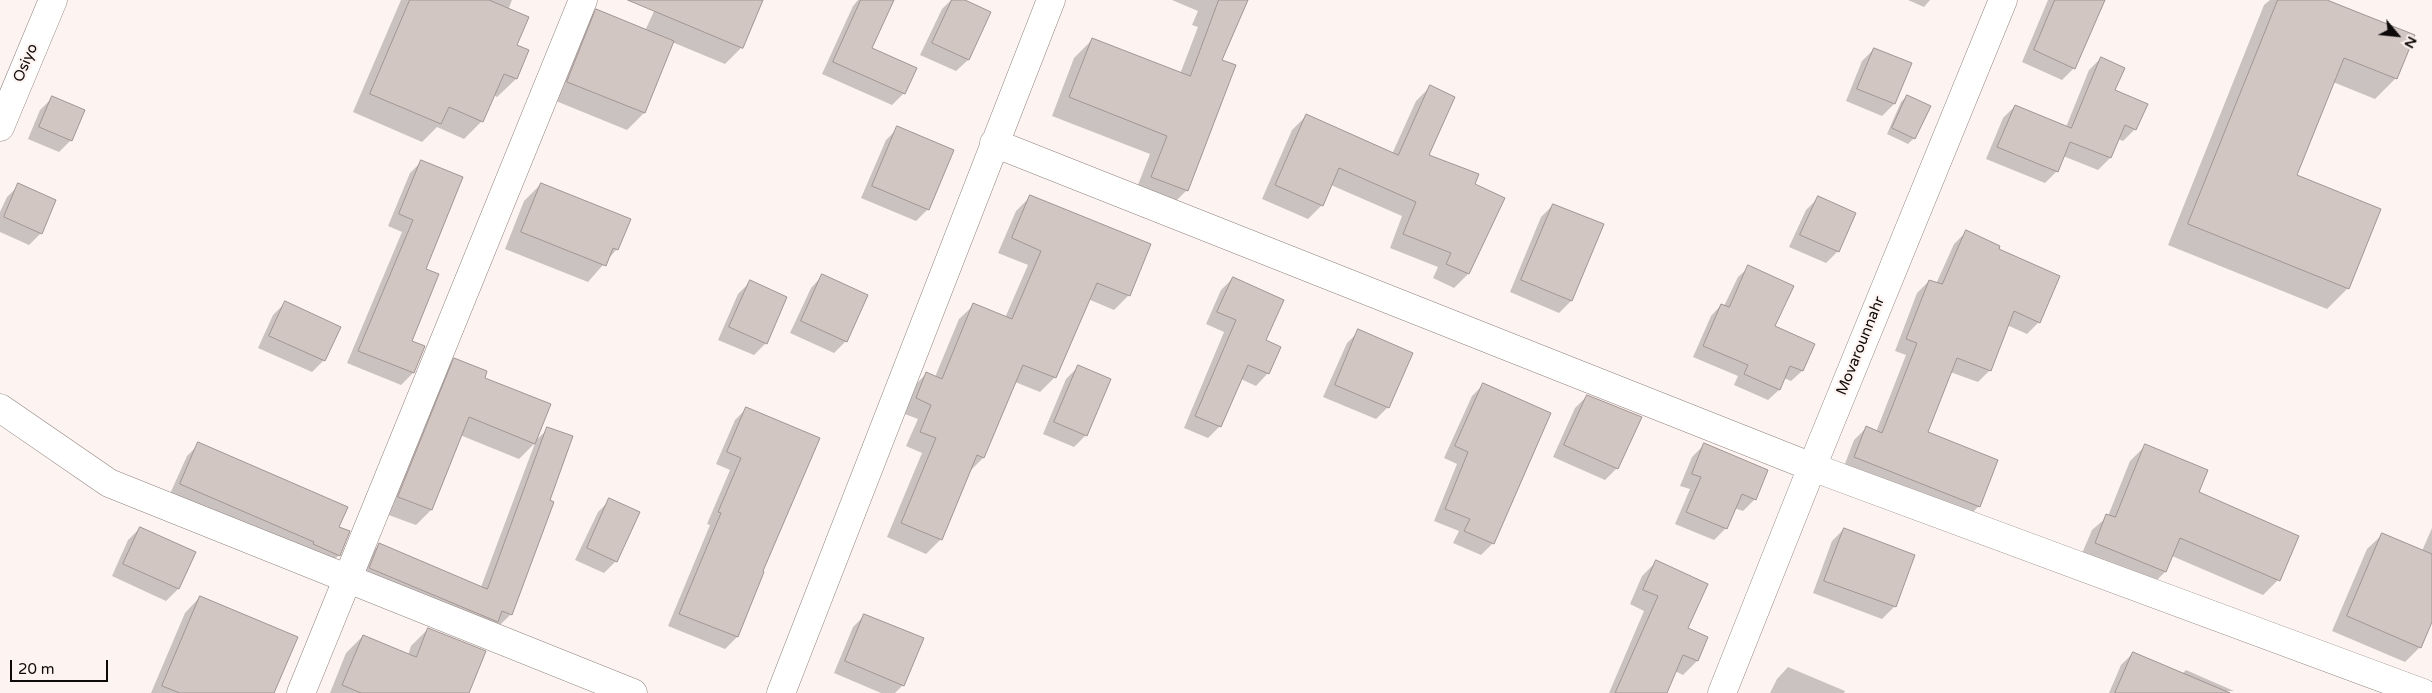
<!DOCTYPE html>
<style>
body{margin:0}
#map{position:relative;width:2432px;height:693px;overflow:hidden;background:#fdf3f0;font-family:"Varela Round",sans-serif}
canvas{display:block}
.north{position:absolute;left:2372px;top:10px;width:50px;height:50px;-webkit-text-stroke:4px #fdf3f0;paint-order:stroke;rotate:118deg;font-size:14px;font-weight:700;line-height:20px;text-align:center;color:#0e0a09}
.north::after{content:'';display:block;margin:auto;width:18px;height:22px;background:#0e0a09;clip-path:polygon(50% 0,100% 100%,50% 72%,0 100%)}
.scale{position:absolute;left:10px;top:660px;width:98px;height:22px;box-sizing:border-box;border:2px solid #0e0a09;border-top:0;padding-left:6px;font-size:15px;line-height:18px;white-space:nowrap;color:#0e0a09;-webkit-text-stroke:4px #fdf3f0;paint-order:stroke}
</style>
<div id="map">
<canvas width="2432" height="693"></canvas>
<div class="north">N</div>
<div class="scale">20 m</div>
</div>
<script>
const ctx = document.querySelector('canvas').getContext('2d');
ctx.lineJoin = 'round';
function paint(path, color) {
  ctx.fillStyle = color;
  ctx.fill(path, 'evenodd');
}
function strokePath(path, color, width, dash) {
  ctx.strokeStyle = color;
  ctx.lineWidth = width;
  ctx.lineCap = dash ? 'butt' : 'round';
  ctx.setLineDash(dash || []);
  ctx.stroke(path);
}
function write(font, color, halo, rows, align = 'center') {
  ctx.font = font + ' "Varela Round",sans-serif';
  ctx.lineWidth = 4.5;
  ctx.setLineDash([]);
  ctx.textBaseline = 'middle';
  ctx.strokeStyle = halo;
  ctx.fillStyle = color;
  for (const [text, x, y, turn = 0] of rows) {
    ctx.save();
    ctx.translate(x, y);
    ctx.rotate((+turn || 0) * Math.PI / 180);
    ctx.textAlign = isNaN(turn) ? turn : align;
    if (halo) ctx.strokeText(text, 0, 0);
    ctx.fillText(text, 0, 0);
    ctx.restore();
  }
}
paint(new Path2D(`
 M401,0h111l-4,10 7,36 12,5 -11,28 -19,18 -3,-2 -12,26 -18,18 -27,-12 -15,15 -69,-30z
 M659,0h103l-20,47 -17,17 -53,-22 -28,71 -17,17 -76,-31 28,-71 17,-17 49,20z
 M858,0h21l-8,49 33,44 -12,12 -70,-31 31,-68z
 M951,0h11l28,13 -22,47 -12,11 -36,-16 22,-46z
 M1172,0h74l-25,61 -34,129 -18,18 -35,-13 16,-41 -98,-38 22,-58 18,-18 88,34 18,-47 -6,-2 6,-14z
 M1908,0h22l-6,7z
 M2048,0h56l-30,68 -12,12 -40,-18z
 M2270,0h54l72,78 -21,21 -42,-17 -38,94 53,112 -21,21 -159,-64 96,-240z
 M1874,49l20,55 -12,12 -36,-15 16,-40z
 M2101,58l12,33 22,38 -12,12 -5,-2 -8,19 -12,12 -35,-14 -6,15 -12,12 -59,-24 17,-41 12,-12 51,21 23,-57z
 M1430,87l-3,68 46,30 30,14 -35,75 -14,14 -21,-10 5,-11 -48,-19 12,-32 -71,-31 -9,20 -14,14 -46,-20 30,-69 14,-14 86,38 24,-53z
 M1907,96l7,42 -6,6 -21,-10 14,-32z
 M52,98l19,42 -12,12 -31,-13 12,-29z
 M898,128l30,81 -12,12 -55,-23 25,-58z
 M422,161l2,109 -14,72 3,31 -12,12 -54,-22 55,-131 -14,-6 22,-53z
 M541,184l76,65 -29,33 -83,-33 19,-48z
 M19,185l22,48 -12,12 -29,-13v-20l7,-15z
 M1030,197l99,98 -15,15 -26,-11 -33,78 -15,15 -25,-10 -32,76 -15,15 -27,66 -15,15 -39,-17 35,-84 -16,-7 12,-27 -16,-6 10,-25 15,-15 8,4 24,-58 15,-14 31,13 23,-53 -30,-12 18,-42z
 M1818,198l20,53 -12,12 -37,-16 17,-37z
 M1553,205l49,20 -31,76 -12,12 -49,-21 31,-75z
 M1966,232l31,17 42,73 -12,12 -20,-9 -17,45 -12,12 -28,-10 -23,61 52,73 -12,12 -124,-49 11,-29 12,-12 10,4 30,-77 -11,-4 22,-58 12,-12 7,3 18,-40z
 M1749,267l25,59 39,18 -11,27 -11,10 -7,-3 -5,12 -11,10 -34,-15 4,-9 -45,-19 18,-41 10,-11 3,1 14,-29z
 M822,276l24,65 -12,12 -44,-20 21,-45z
 M1233,278l32,63 15,7 -13,26 -11,12 -15,-7 -21,47 -12,12 -24,-10 40,-96 -18,-8 15,-34z
 M750,282l16,61 -12,12 -36,-15 20,-46z
 M285,303l39,57 -12,12 -54,-24 15,-33z
 M1359,331l29,76 -12,12 -53,-22 24,-54z
 M455,359l28,19 52,63 13,-12 -37,185 -12,12 -141,-46 9,-23 12,-12 102,42 54,-144 -16,16 -59,-24 -29,75 -15,15 -33,-12 56,-138z
 M1078,367l8,68 -12,12 -31,-13 23,-55z
 M1484,384l9,159 -12,12 -28,-12 6,-12 -25,-10 23,-57 -13,-6 28,-62z
 M1587,396l30,72 -12,12 -52,-23 22,-49z
 M747,408l14,164 2,1 -26,64 -12,12 -57,-23 42,-101 -3,-1 23,-54 -14,-6 19,-44z
 M199,444l139,83 1,28 -12,12 -158,-71 18,-40z
 M1704,445l51,54 -12,12 -9,-3 -8,20 -12,12 -39,-16 15,-35 -10,-3 12,-29z
 M2145,446l52,47 101,43 -20,44 -15,15 -91,-39 -7,16 -15,15 -70,-29 12,-28 16,-14 22,-55z
 M610,500l6,61 -12,12 -29,-13 23,-48z
 M140,528l54,25 -16,36 -12,12 -54,-25 16,-36z
 M2432,528v91l-12,28 -15,15 -73,-31 35,-82 16,-15 39,17z
 M1844,529l70,27 -20,51 -12,12 -69,-26 19,-52z
 M1656,562l30,67 21,9 -10,23 -14,14 -8,-4 -10,22h-56l35,-82 -14,-7 12,-28z
 M200,597l73,96h-122l34,-80z
 M865,615l38,70 -8,8h-14l-47,-20 19,-46z
 M428,629l40,64h-138l16,-40 17,-17 45,19 3,-9z
 M2133,653l49,21 4,-4 48,21 -125,2 12,-28z
 M1788,667l57,24 -1,2h-74l7,-14z`), '#0003');
const building = new Path2D(`
 M410,0h79l40,17 -12,28 12,5 -12,29 -13,-5 -21,48 -34,-15 -8,17 -71,-30z
 M628,0h135l-20,48z
 M861,0h33l-22,48 45,20 -12,26 -72,-32z
 M952,0h13l26,12 -22,48 -37,-17z
 M1219,0h29l-26,60 14,5 -48,126 -37,-14 16,-41 -98,-39 23,-59 98,38z
 M2055,0h50l-30,69 -41,-19z
 M2278,0h49l88,35 -18,44 -53,-21 -47,117 84,34 -32,80 -161,-65z
 M596,9l78,32 -29,72 -78,-31z
 M1874,48l38,15 -17,41 -38,-15z
 M2101,57l24,11 -10,22 33,14 -12,26 -11,-5 -14,33 -41,-16 -12,30 -61,-25 18,-42 56,23z
 M1430,85l25,12 -26,58 50,19 -4,10 30,14 -36,76 -23,-10 5,-11 -48,-19 13,-32 -77,-34 -16,38 -48,-21 31,-71 92,41z
 M1907,95l24,11 -16,33 -23,-11z
 M52,96l33,14 -13,31 -33,-14z
 M897,126l57,24 -25,60 -57,-24z
 M421,160l42,17 -37,92 13,5 -27,67 13,5 -11,27 -56,-22 55,-131 -14,-6z
 M18,183l38,17 -14,34 -38,-17z
 M541,183l90,36 -13,31 -5,-2 -7,18 -85,-34z
 M1030,195l121,49 -21,52 -33,-13 -41,95 -33,-13 -39,93 -7,-3 -35,85 -41,-17 35,-85 -16,-6 11,-27 -15,-7 10,-26 16,7 31,-76 39,16 29,-68 -29,-13z
 M1818,196l38,17 -17,39 -39,-17z
 M1553,204l51,20 -32,77 -51,-21z
 M1966,230l34,16 -1,3 61,27 -20,47 -26,-12 -23,60 -34,-13 -29,74 70,28 -18,47 -126,-50 12,-31 16,7 35,-90 -11,-4 23,-59 13,4z
 M1748,265l46,21 -19,40 40,18 -12,27 -13,-5 -10,24 -36,-16 4,-9 -45,-19 18,-42 8,3z
 M822,274l46,21 -21,47 -46,-21z
 M1233,277l51,23 -18,40 15,7 -12,27 -21,-9 -27,62 -26,-11 41,-96 -19,-8z
 M750,280l37,17 -20,47 -38,-17z
 M285,301l56,26 -16,34 -56,-25z
 M1358,329l55,24 -24,55 -54,-23z
 M454,358l33,13 -2,7 66,26 -16,40 -66,-27 -37,93 -34,-13z
 M1078,365l33,14 -24,57 -33,-14z
 M1483,383l68,30 -57,131 -30,-13 6,-12 -25,-10 23,-57 -13,-6z
 M1587,395l55,22 -24,52 -54,-24z
 M746,407l74,31 -57,133 1,1 -26,65 -59,-23 42,-101 -3,-1 23,-54 -14,-6z
 M547,427l26,9 -23,64 4,2 -42,113 -10,-4 -4,11 -129,-54 10,-25 108,46z
 M198,442l150,65 -9,20 11,4 -10,25 -27,-12 1,-2 -134,-58z
 M1704,443l64,27 -12,30 -14,-6 -15,35 -41,-17 15,-35 -9,-3z
 M2145,444l63,26 -9,22 100,44 -19,45 -100,-43 -14,34 -71,-29 11,-29 9,3z
 M609,498l31,14 -23,50 -30,-14z
 M140,527l56,25 -17,37 -56,-25z
 M1844,528l71,27 -19,52 -72,-26z
 M2382,533l50,21v68l-11,26 -74,-32z
 M1656,560l52,24 -20,44 20,9 -10,24 -15,-6 -16,38h-52l43,-97 -15,-6z
 M200,596l98,41 -24,56h-94l-18,-7z
 M864,614l60,24 -20,48 -59,-25z
 M428,628l58,23 -17,42h-108l-19,-8 21,-50 53,22z
 M2133,652l97,41h-115z`);
paint(building, '#d2c6c2');
strokePath(building, '#a19592', 1);
const street = new Path2D(`
 M0,127l53,-127
 M994,143l818,324 611,226
 M0,408l109,75 524,210
 M301,693l282,-693
 M781,693l270,-693
 M1722,693l90,-226 191,-467`);
strokePath(street, '#8e837f', 29);
strokePath(street, '#fff', 28);
write('15px', '#0e0a09', '#fdf3f0', [
 ["Osiyo",26,63,-67],
 ["Movarounnahr",1861,346,-68]
]);
</script>
